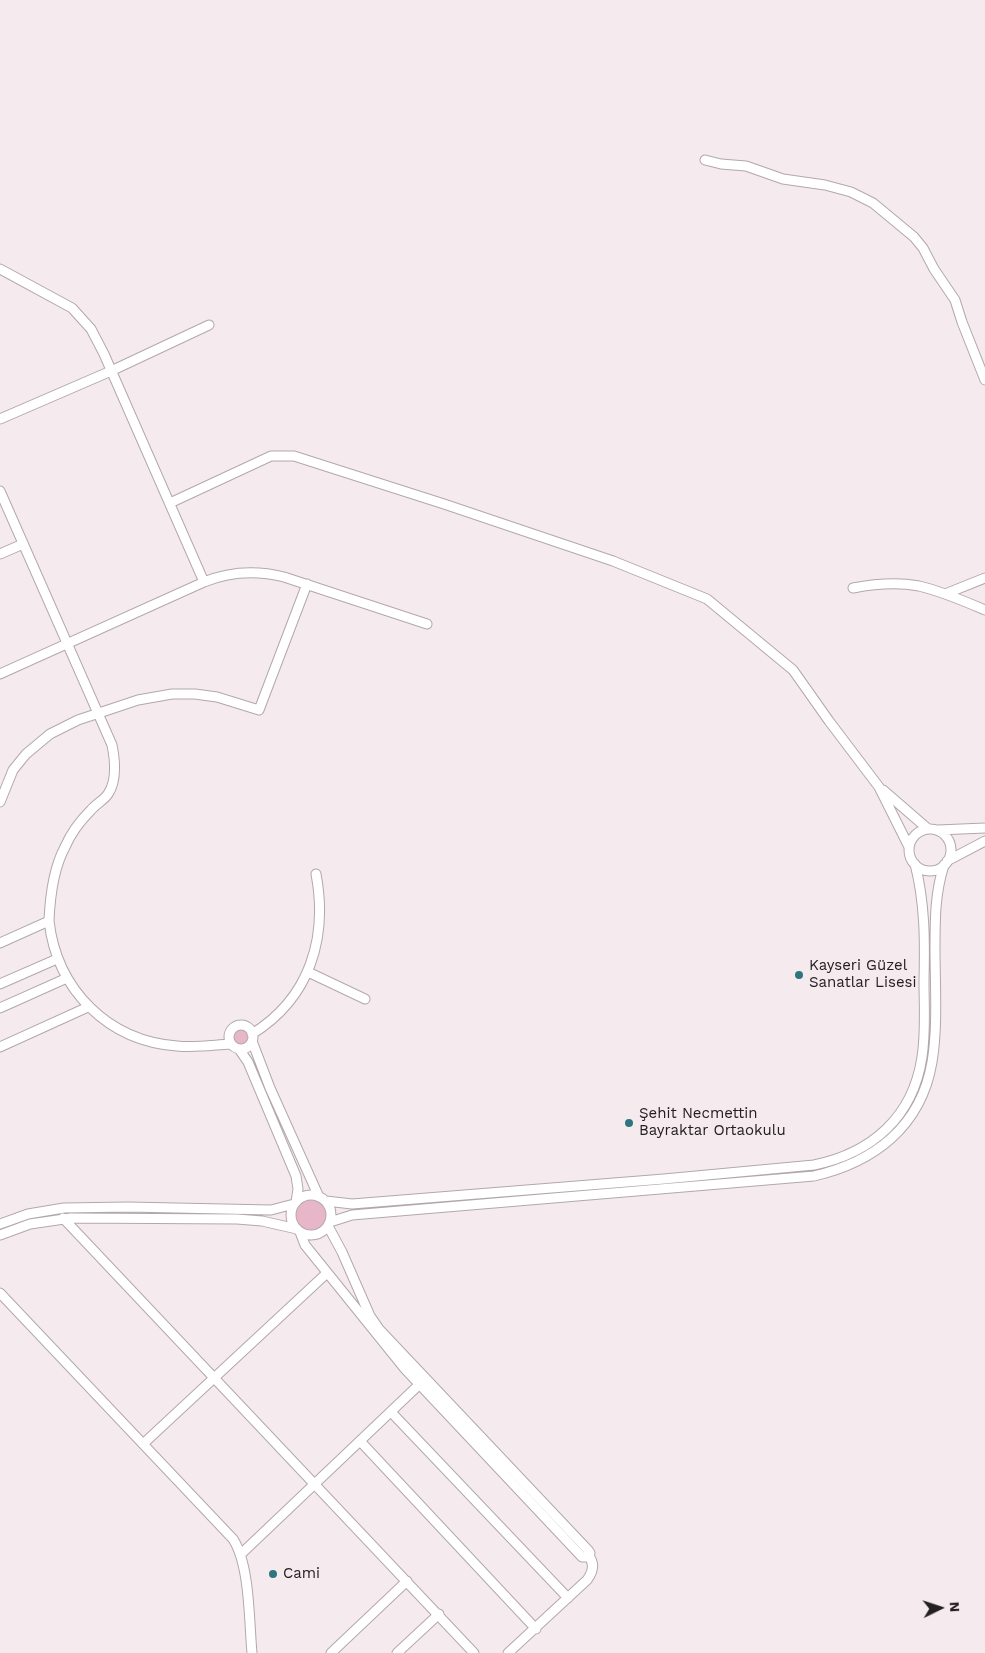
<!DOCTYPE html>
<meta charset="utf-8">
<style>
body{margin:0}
#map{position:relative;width:985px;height:1653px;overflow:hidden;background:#f5ebef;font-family:"Work Sans",sans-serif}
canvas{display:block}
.north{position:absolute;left:915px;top:1583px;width:50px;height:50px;-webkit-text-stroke:4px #f5ebef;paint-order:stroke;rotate:86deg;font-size:14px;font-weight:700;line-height:20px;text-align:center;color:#242021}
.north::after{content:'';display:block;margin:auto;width:18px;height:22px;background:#242021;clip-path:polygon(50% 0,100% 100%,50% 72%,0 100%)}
</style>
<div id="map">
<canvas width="985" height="1653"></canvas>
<div class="north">N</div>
</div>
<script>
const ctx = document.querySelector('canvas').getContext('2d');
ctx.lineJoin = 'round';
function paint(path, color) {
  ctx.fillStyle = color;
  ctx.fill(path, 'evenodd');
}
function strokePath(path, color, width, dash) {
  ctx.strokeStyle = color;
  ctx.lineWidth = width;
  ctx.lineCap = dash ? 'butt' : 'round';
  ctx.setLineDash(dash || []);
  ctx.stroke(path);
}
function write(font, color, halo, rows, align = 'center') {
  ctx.font = font + ' "Work Sans",sans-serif';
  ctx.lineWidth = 4;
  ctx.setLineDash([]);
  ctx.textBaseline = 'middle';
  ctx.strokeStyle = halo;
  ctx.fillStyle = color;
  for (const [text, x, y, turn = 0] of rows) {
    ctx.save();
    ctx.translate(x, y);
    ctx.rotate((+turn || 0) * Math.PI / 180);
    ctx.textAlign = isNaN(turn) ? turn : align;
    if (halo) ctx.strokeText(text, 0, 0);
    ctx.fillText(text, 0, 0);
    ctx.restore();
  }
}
paint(new Path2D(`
 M233 1037a8 8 0 1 1 16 0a8 8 0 1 1-16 0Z
 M296 1215a15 15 0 1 1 30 0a15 15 0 1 1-30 0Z`), '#e8b6c9');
const minor = new Path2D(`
 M705,160l16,4 25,2 37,13 42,6 26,7 22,11 41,34 9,11 11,21 21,31 7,22 23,58
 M0,269l72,39 19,21 13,25 100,228
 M0,419l111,-48 98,-46
 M0,491l112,254c3,15 5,36 -4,49 -4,6 -12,10 -17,16 -10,10 -20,23 -26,37 -12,22 -15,50 -16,74l-49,22
 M170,503l101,-47h23l150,48 169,57 94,38 86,71 36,51 50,66 30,60
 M0,554l23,-10
 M853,588c21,-4 44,-6 66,-2 22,5 45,15 66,24
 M945,594l40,-16
 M0,674l204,-92c27,-11 52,-12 80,-5l143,47
 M883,790l45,39
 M0,802l13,-32 13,-16 24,-20 28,-14 60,-20 34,-6h23l22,3 42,13 48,-126
 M909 850a21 21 0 1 1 42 0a21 21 0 1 1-42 0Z
 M938,830l47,-2
 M947,861l38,-20
 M49,921c8,69 59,120 128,125 18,2 36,-1 53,-2
 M308,972l57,27
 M0,984l57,-25
 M0,1008l67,-30
 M229 1037a12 12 0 1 1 24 0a12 12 0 1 1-24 0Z
 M252,1034c58,-36 76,-96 64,-160
 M252,1041l18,47 49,109
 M0,1047l88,-40
 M239,1049l9,13 48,114 2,13 -2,13
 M291 1215a20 20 0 1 1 40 0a20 20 0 1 1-40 0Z
 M326,1201l26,3 312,-25 150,-14c58,-12 99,-48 108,-108 4,-25 2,-51 2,-76 1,-40 1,-78 -9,-117
 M63,1218l411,435
 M330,1222l22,-7 462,-39c60,-14 107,-49 118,-114 6,-35 3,-78 3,-114 0,-29 0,-55 9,-83
 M0,1224l28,-10 36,-6 64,-1 143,3 23,-6
 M300,1232l5,13 100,124 177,188h6l2,-4 -2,-3 -209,-221 -9,-13 -28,-64 -14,-26
 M0,1235l30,-11 41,-6 166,1 25,2 35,8
 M0,1293l233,246c17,26 16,82 19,114
 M391,1412l177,186
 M360,1441l176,188
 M143,1444l184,-171
 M241,1554l183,-174
 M331,1653l76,-72
 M397,1653l42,-39
 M508,1653l79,-73c6,-8 8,-16 2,-24`);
strokePath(minor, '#b2a8ac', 11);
strokePath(minor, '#fff', 9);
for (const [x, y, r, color] of [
 [799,975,5,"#2e7580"],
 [629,1123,5,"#2e7580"],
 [273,1574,5,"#2e7580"]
]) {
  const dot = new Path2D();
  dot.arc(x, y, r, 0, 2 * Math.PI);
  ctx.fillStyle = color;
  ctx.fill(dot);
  strokePath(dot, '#f5ebef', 2);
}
write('15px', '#242021', '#f5ebef', [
 ["Kayseri Güzel",809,966],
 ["Sanatlar Lisesi",809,983],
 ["Şehit Necmettin",639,1114],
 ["Bayraktar Ortaokulu",639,1131],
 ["Cami",283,1574]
], 'left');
</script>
